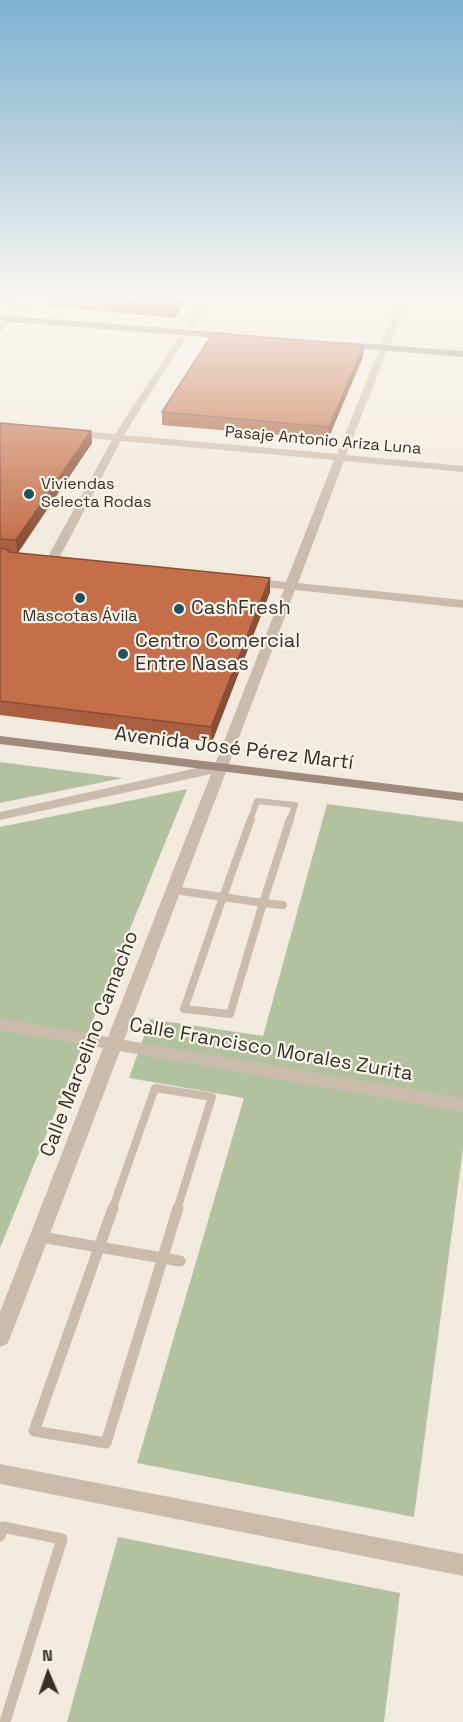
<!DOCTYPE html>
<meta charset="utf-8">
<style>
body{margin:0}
#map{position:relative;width:463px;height:1722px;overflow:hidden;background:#f2eade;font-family:"Space Grotesk",sans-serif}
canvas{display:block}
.north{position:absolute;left:18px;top:1644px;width:60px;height:60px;-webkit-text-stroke:4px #faf4eb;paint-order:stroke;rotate:358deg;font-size:16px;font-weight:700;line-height:24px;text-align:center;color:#382f29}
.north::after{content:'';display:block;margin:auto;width:21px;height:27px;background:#382f29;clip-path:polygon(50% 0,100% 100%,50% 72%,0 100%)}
</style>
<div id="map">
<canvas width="463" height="1722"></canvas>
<div class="north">N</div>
</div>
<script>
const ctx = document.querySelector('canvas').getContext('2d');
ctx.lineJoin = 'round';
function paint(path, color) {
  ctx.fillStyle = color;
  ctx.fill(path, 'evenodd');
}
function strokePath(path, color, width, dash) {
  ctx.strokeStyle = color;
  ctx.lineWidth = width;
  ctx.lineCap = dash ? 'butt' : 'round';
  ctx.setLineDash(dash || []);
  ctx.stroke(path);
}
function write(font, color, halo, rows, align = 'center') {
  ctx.font = font + ' "Space Grotesk",sans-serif';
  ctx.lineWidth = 4.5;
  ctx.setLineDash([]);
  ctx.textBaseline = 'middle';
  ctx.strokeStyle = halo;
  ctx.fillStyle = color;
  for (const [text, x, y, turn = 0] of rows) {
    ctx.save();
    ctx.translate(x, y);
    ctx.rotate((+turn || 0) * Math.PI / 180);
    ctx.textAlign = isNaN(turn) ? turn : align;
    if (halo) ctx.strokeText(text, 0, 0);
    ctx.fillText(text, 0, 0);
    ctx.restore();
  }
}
paint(new Path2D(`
 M0,762l123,16 -123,25z
 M187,789l-187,459v-421z
 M327,804l136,18v327l-49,368 -277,-54 107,-365 -115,-20 21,-59 113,17z
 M118,1537l282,56 -16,129h-317z`), '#b3c29e');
strokePath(new Path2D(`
 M250,820l7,-19 38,4 -5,15`), '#cbbbaa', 6);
strokePath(new Path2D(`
 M174,890l49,7
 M223,897l40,6
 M223,897l-39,112 46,5 33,-111
 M223,897l28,-78
 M263,903l20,2
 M263,903l27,-84
 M112,1210l43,-122 57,9 -35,113`), '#cbbbaa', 8);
strokePath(new Path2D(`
 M113,1208l-79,223 72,12 72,-235
 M41,1237l139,24
 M0,1536l3,-9 59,12 -57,183`), '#cbbbaa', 11);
paint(new Path2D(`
 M24,300h8l-32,33v-8z
 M203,300h8l-18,28h-6l-1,-2z
 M404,300h8l-9,11 -57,144 117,11v6l-119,-11 -46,122 165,17v8l-168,-18 -171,450 339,58v14l-343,-61 -110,287 -3,6 -7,3v-35l103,-264 -103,-18v-12l108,19 103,-263 -211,46v-8l215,-48 69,-175 -33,-3 -6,-4 6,-4 35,4 48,-122 -213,-19 -64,121 -6,3 -6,-3 67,-122 -40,-4 -5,-3 5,-3 43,4 62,-95 4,-3 4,3 -61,96 213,19 58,-144z
 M0,1464l463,90v22l-463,-92z`), '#cbbbaa');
paint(new Path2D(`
 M0,315l230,18 4,3 -4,3 -230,-18z
 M344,342l119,9v6l-122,-10v-4z
 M0,736l463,57v8l-463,-57z`), '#9f8a7b');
paint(new Path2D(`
 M0,300h12l-4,6 -8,-1z
 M47,300h139l-11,18 -128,-12z
 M363,357l-35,82 -166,-14v-13z
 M0,423l91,8 1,12 -74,110 252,39 -58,150 -212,-27z`), '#a95f40');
paint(new Path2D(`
 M7,300h5l-4,6z
 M179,300h7l-11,18v-11z
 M364,345l-1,12 -35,82 1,-12z
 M91,431l1,12 -75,110 -1,-13z
 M270,578v14l-58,150 -1,-15z`), '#8a4e34');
const building = new Path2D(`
 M96,300h83l-4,7z
 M213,333l151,12 -35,82 -167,-15z
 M0,423l91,8 -75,109 -16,-1z
 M0,548l9,2 -1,2 262,26 -59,149 -211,-26z`);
paint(building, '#c56f4a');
strokePath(building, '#8a4e34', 1.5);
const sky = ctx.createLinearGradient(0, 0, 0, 541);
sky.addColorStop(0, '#7db0d1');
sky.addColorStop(0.55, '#f9f6f0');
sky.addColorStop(1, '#f9f6f000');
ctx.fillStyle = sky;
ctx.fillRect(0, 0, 463, 541);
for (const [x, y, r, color] of [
 [29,494,6,"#1f525a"],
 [80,598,6,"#1f525a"],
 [179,609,6,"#1f525a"],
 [123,654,6,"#1f525a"]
]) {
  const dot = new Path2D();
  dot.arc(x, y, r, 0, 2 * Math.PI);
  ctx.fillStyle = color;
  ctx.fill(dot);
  strokePath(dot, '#faf4eb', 2);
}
write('16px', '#382f29', '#faf4eb', [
 ["Pasaje Antonio Ariza Luna",323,441,5]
]);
write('16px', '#382f29', '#faf4eb', [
 ["Viviendas",41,485],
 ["Selecta Rodas",41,503],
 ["Mascotas Ávila",80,617,"center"]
], 'left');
write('20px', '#382f29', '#faf4eb', [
 ["CashFresh",191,609],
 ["Centro Comercial",135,642],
 ["Entre Nasas",135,665]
], 'left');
write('20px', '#382f29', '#faf4eb', [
 ["Avenida José Pérez Martí",234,749,7],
 ["Calle Marcelino Camacho",90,1044,-69],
 ["Calle Francisco Morales Zurita",271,1050,10]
]);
</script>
